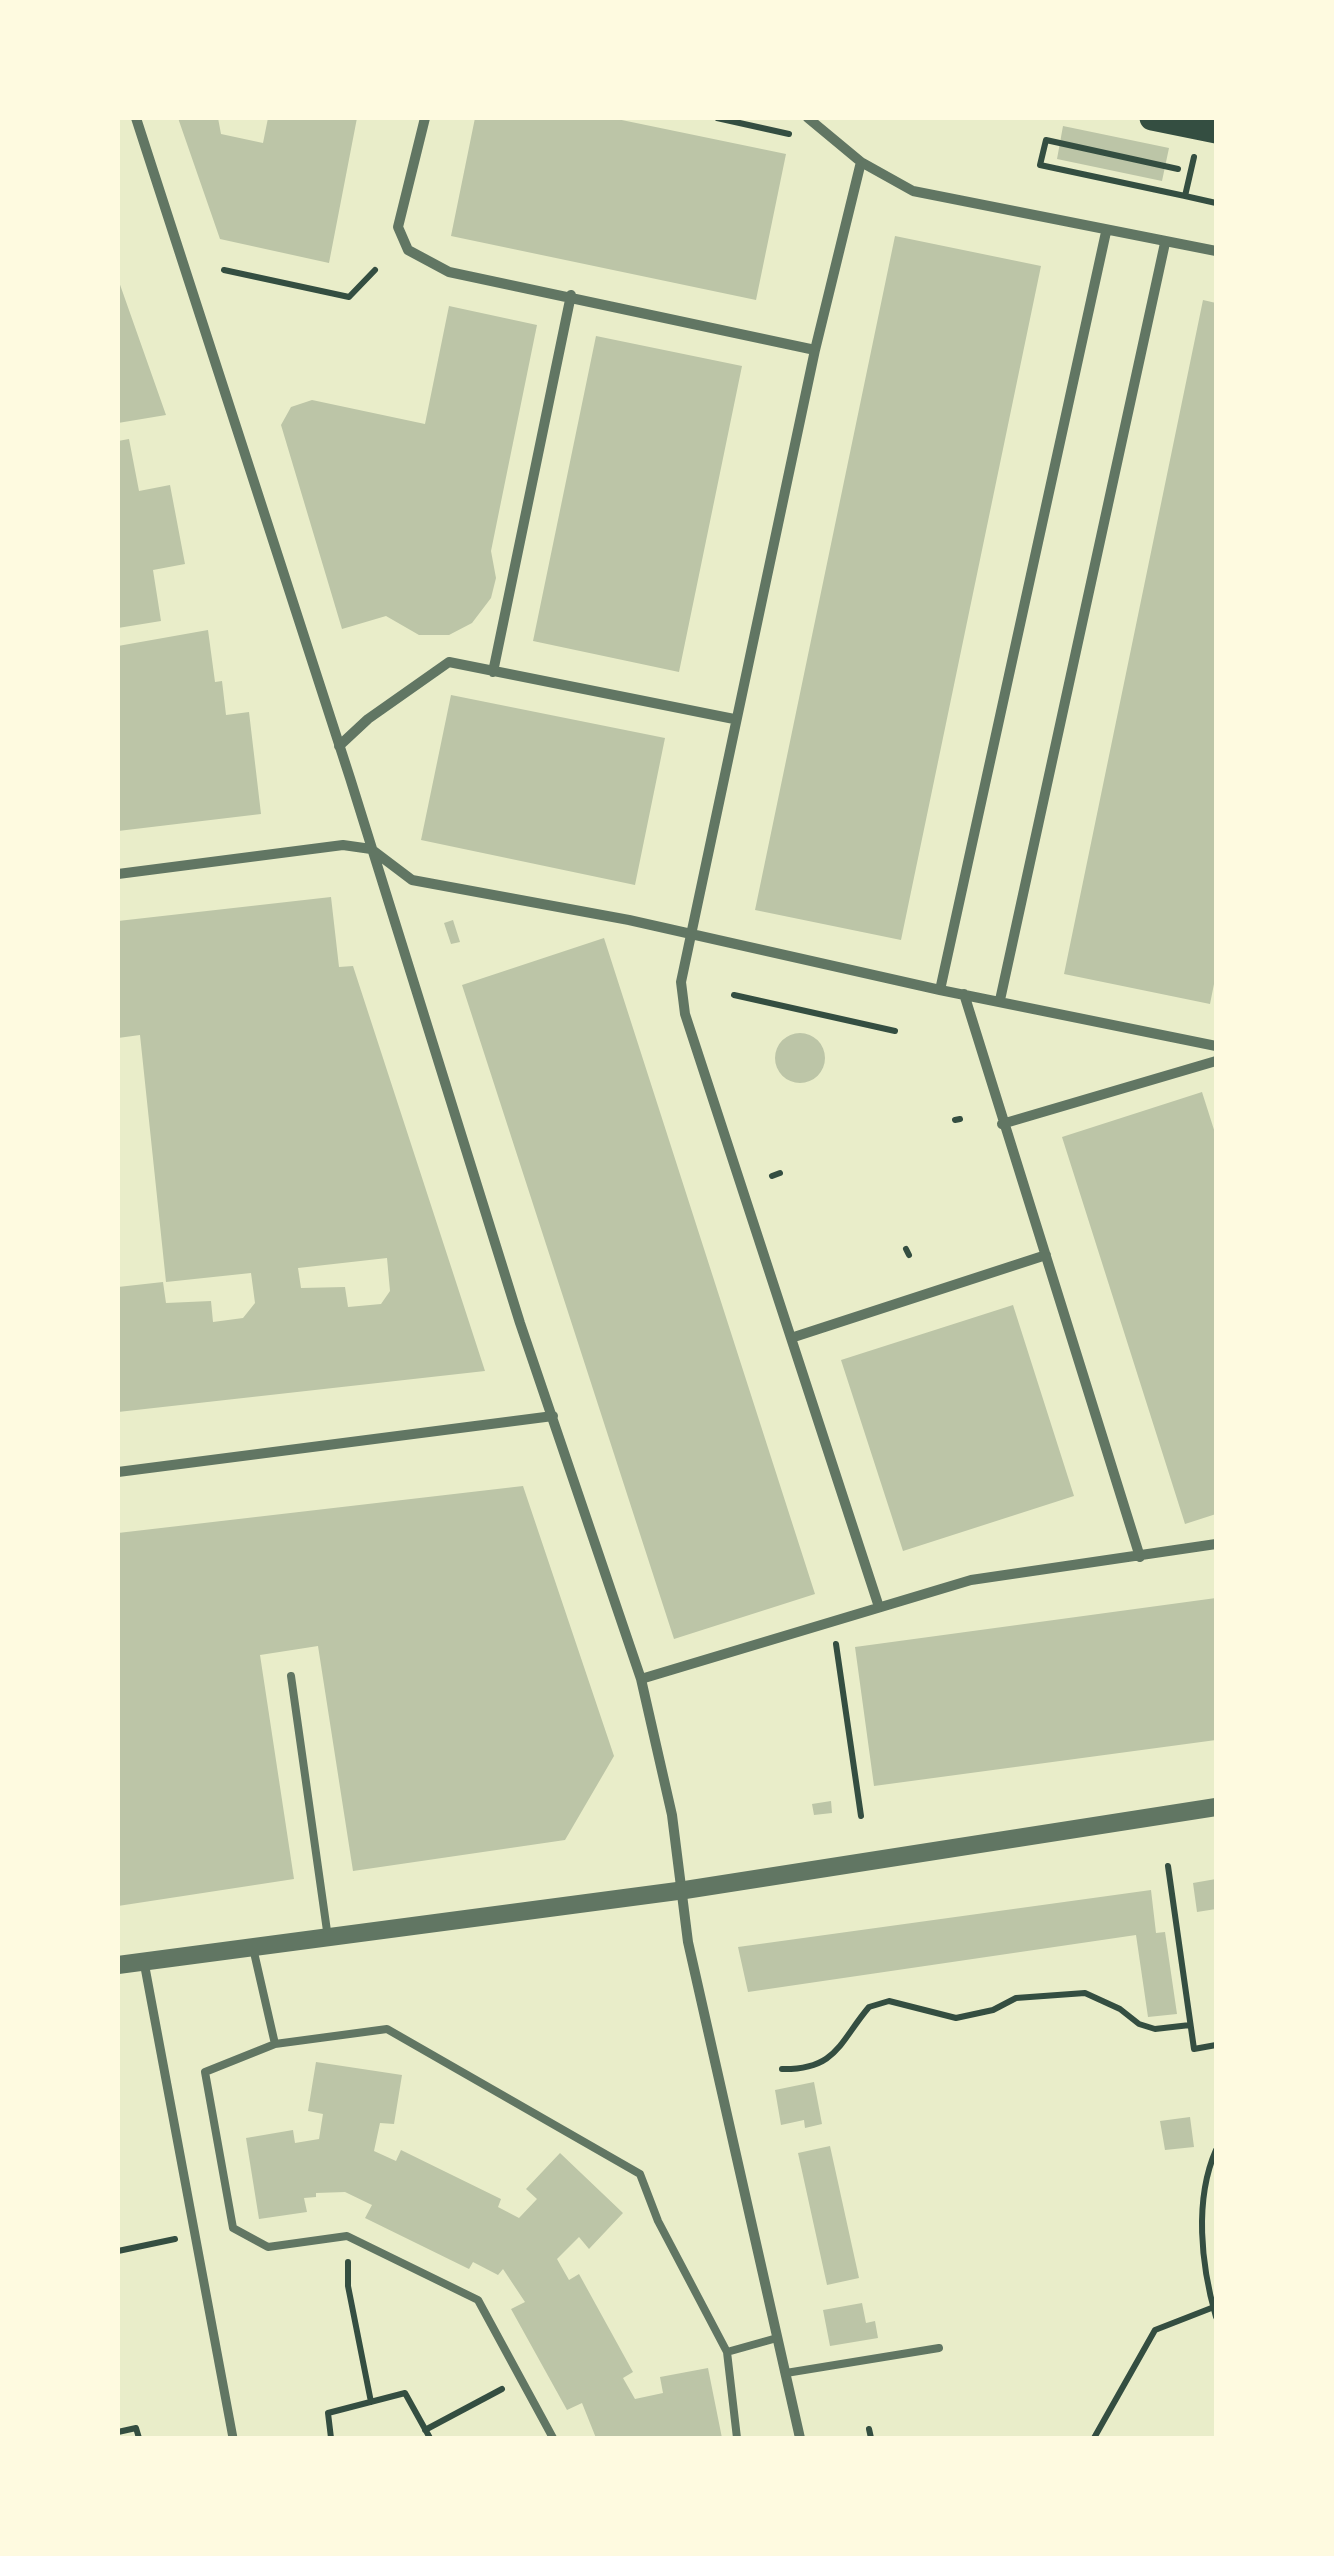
<!DOCTYPE html>
<style>
body{margin:0}
#map{position:relative;width:1334px;height:2556px;overflow:hidden;background:#e9edc9;font-family:Manrope,sans-serif}
canvas{display:block}
.frame{position:absolute;inset:0;border:120px solid #fefae0;pointer-events:none}
</style>
<div id="map">
<canvas width="1334" height="2556"></canvas>
<div class="frame"></div>
</div>
<script>
const ctx = document.querySelector('canvas').getContext('2d');
ctx.lineJoin = 'round';
function paint(path, color) {
  ctx.fillStyle = color;
  ctx.fill(path, 'evenodd');
}
function strokePath(path, color, width, dash) {
  ctx.strokeStyle = color;
  ctx.lineWidth = width;
  ctx.lineCap = dash ? 'butt' : 'round';
  ctx.setLineDash(dash || []);
  ctx.stroke(path);
}
paint(new Path2D(`
 M178,118h40l3,16 42,9 5,-25h89l-28,145 -109,-24z
 M475,118h137l174,36 -30,146 -305,-64z
 M1063,126l106,22 -7,33 -105,-22z
 M895,236l146,30 -140,674 -146,-30z
 M118,279l48,136 -48,8z
 M1203,300l13,3v671l-6,30 -146,-30z
 M449,306l88,19 -46,226 5,27 -5,20 -19,25 -23,12h-30l-33,-19 -44,13 -61,-204 10,-18 21,-7 113,24z
 M596,336l146,30 -63,306 -146,-31z
 M129,439l10,52 31,-6 15,79 -32,6 8,51 -43,7v-187z
 M208,630l7,52 7,-1 4,34 23,-3 12,102 -143,17v-185z
 M451,695l214,43 -30,147 -214,-45z
 M331,897l8,70 14,-1 132,405 -367,41v-125l45,-5 3,21 45,-2 2,21 30,-4 12,-15 -4,-30 -85,9 -26,-247 -22,3v-117zM387,1258l3,33 -9,13 -33,3 -3,-20 -44,1 -3,-20z
 M453,920l7,22 -9,2 -7,-21z
 M604,938l211,656 -141,45 -212,-654z
 M775 1058a25 25 0 1 1 50 0a25 25 0 1 1-50 0Z
 M1202,1092l14,44v378l-31,10 -123,-387z
 M1013,1305l61,191 -171,55 -62,-191z
 M523,1486l91,270 -49,84 -212,31 -35,-225 -58,9 34,224 -176,27v-373z
 M1216,1598v142l-342,46 -19,-139z
 M831,1801l1,12 -18,2 -2,-11z
 M1216,1879v30l-19,3 -4,-29z
 M1151,1890l5,43 9,-1 12,82 -29,3 -12,-82 -388,57 -10,-45z
 M316,2062l86,13 -8,49 -14,-1 -6,28 22,10 5,-11 100,49 -3,8 21,11 18,-19 -11,-10 34,-36 63,60 -34,36 -10,-12 -22,22 12,21 10,-6 54,98 -10,6 12,21 28,-6 -3,-16 48,-9 14,70h-126l-14,-35 -15,7 -56,-101 14,-7 -22,-33 -5,6 -25,-13 -4,7 -104,-51 7,-13 -27,-13 -29,1v4l-12,1 3,14 -48,7 -13,-81 47,-8 2,13 24,-4 4,-25 -15,-3z
 M814,2082l8,42 -17,4 -1,-8 -23,5 -6,-35z
 M1190,2117l4,30 -29,3 -5,-29z
 M830,2146l29,132 -32,7 -29,-132z
 M862,2303l4,20 9,-2 3,17 -48,8 -7,-36z`), '#bcc5a7');
strokePath(new Path2D(`
 M717,118l72,16
 M1178,169l-132,-29 -6,25 145,31 9,-39
 M1185,196l31,7
 M224,270l125,27 26,-27
 M734,995l161,36
 M955,1120l5,-1
 M772,1176l8,-3
 M906,1249l3,6
 M836,1644l25,172
 M1168,1866l26,183 22,-4
 M782,2069c55,1 58,-28 87,-62l20,-6 67,17 37,-8 23,-12 69,-5 35,16 19,15 16,5 35,-4
 M1216,2150c-22,50 -15,115 0,167
 M118,2251l57,-12
 M348,2262v24l23,116
 M869,2429l2,9
 M425,2430l77,-41
 M118,2432l18,-4 3,10
 M331,2438l-3,-25 77,-20 25,45
 M1094,2438l61,-108 59,-23`), '#344e41', 6);
strokePath(new Path2D(`
 M291,1676l37,262
 M253,1948l22,96
 M727,2352l50,-14
 M786,2373l153,-25
 M553,2438l-75,-138 -131,-64 -79,11 -35,-19 -28,-156 70,-28 112,-15 253,145 18,47 69,131 10,86`), '#617663', 8);
strokePath(new Path2D(`
 M144,1962l89,476`), '#617663', 9);
strokePath(new Path2D(`
 M136,118l214,660 170,545 121,356 31,136 16,127 112,496
 M425,118l-27,109 10,23 41,22 366,78
 M808,118l53,44 52,29 303,60
 M861,162l-46,188 -134,632 4,32 194,593
 M493,672l78,-377
 M339,746l29,-27 81,-57 285,57
 M118,874l225,-29 28,4 41,31 217,40 311,70 276,56
 M940,990l166,-758
 M964,994l176,563
 M1000,1000l165,-757
 M1002,1124l214,-63
 M794,1337l252,-82
 M118,1472l435,-56
 M641,1679l330,-99 245,-36`), '#617663', 10);
strokePath(new Path2D(`
 M118,1965l567,-75 531,-83`), '#617663', 18);
strokePath(new Path2D(`
 M1152,118l64,13`), '#344e41', 25);
</script>
